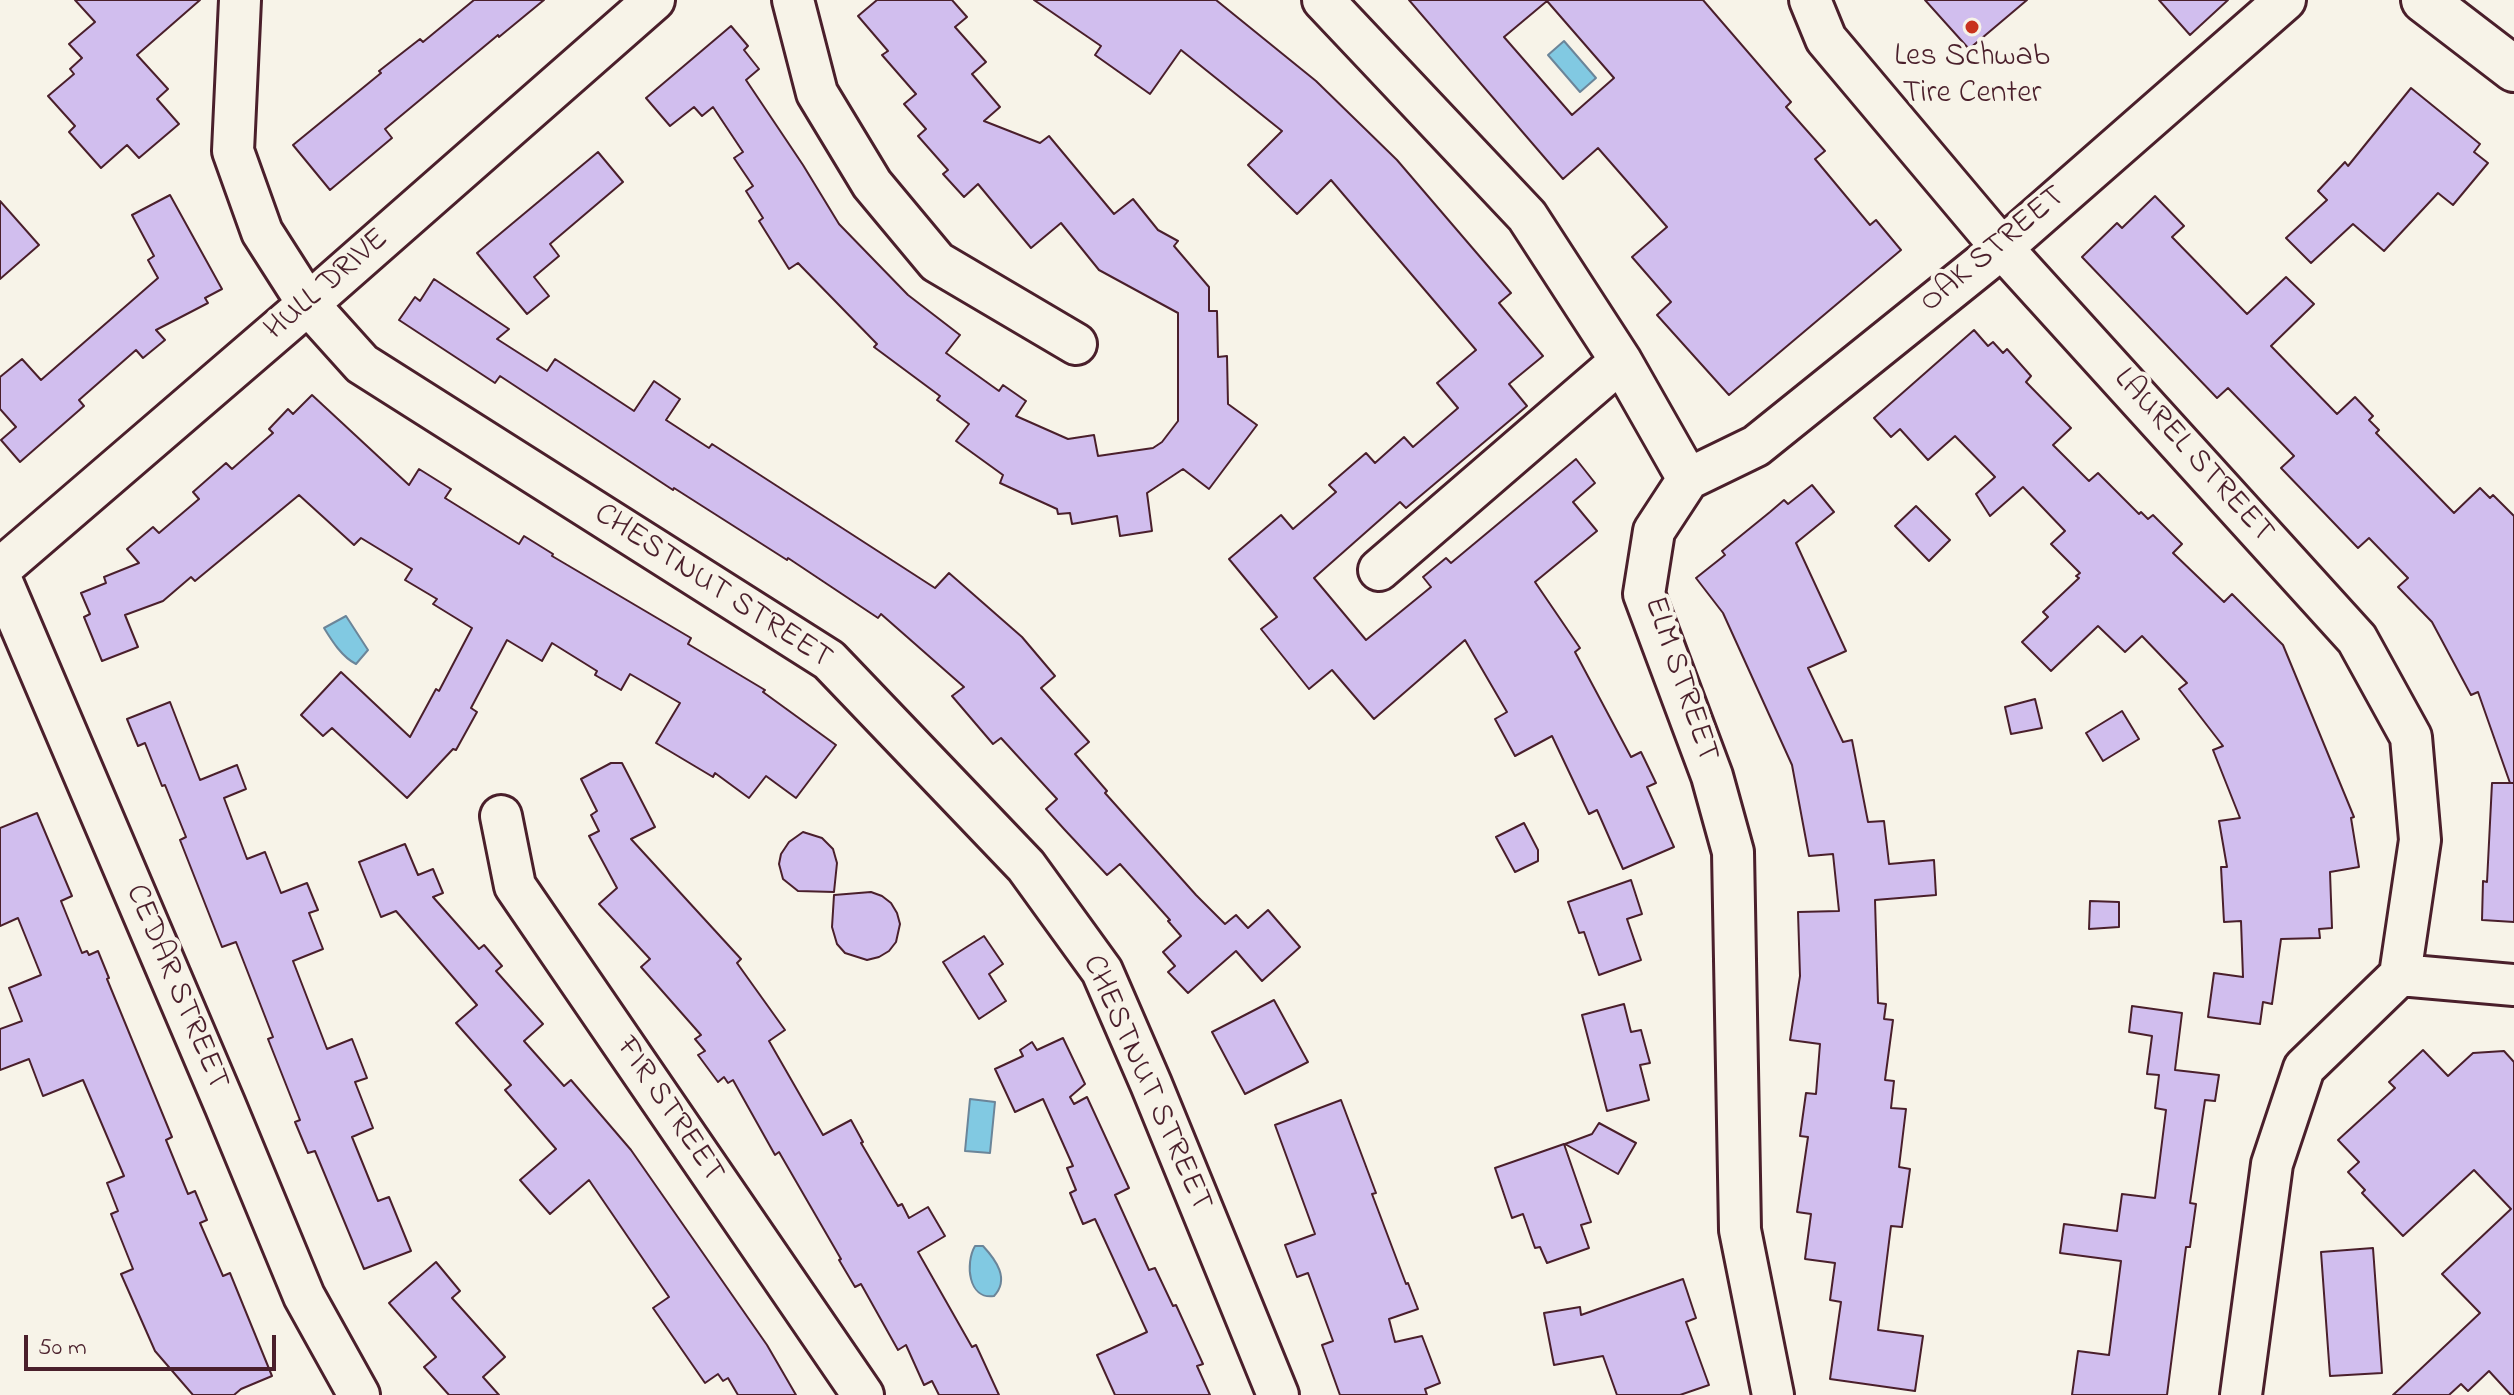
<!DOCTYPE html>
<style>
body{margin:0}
#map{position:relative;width:2514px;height:1395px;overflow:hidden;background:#f7f3e8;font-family:"Indie Flower",sans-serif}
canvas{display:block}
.scale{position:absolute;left:24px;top:1335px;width:252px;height:36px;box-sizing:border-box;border:4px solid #4a1f2b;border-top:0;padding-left:10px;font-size:24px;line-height:28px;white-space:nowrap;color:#4a1f2b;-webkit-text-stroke:6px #f7f3e8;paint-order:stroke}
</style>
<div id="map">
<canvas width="2514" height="1395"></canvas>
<div class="scale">50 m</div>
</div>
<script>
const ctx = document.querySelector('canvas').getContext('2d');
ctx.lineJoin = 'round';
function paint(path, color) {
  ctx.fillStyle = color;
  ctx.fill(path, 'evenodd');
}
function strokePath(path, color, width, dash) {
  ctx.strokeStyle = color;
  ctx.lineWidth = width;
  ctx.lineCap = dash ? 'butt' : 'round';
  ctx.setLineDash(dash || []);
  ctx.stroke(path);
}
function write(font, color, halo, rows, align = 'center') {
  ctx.font = font + ' "Indie Flower",sans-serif';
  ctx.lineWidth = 8;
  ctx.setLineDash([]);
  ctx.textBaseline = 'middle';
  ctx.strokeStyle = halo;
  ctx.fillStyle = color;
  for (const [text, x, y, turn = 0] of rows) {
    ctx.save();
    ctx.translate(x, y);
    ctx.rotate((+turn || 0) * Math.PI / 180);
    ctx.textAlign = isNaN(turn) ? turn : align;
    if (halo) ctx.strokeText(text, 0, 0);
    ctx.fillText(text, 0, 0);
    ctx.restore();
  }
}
const water = new Path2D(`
 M1564,41l32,37 -16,14 -32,-37z
 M346,616l22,34 -12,14c-14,-7 -24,-23 -32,-36z
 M970,1099l25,3 -5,51 -25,-2z
 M975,1246h8c13,14 27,33 11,50 -26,4 -29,-33 -19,-50z`);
paint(water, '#81c9e2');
strokePath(water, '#6b8599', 2);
const building = new Path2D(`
 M75,0h125l-63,55 31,34 -11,10 22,25 -40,34 -12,-13 -26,23 -32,-36 6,-6 -27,-30 26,-22 -4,-5 12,-11 -13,-14 26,-22z
 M474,0h70l-45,37 -1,-2 -113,94 7,9 -62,52 -37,-45 88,-72 -2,-2 41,-32 3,3z
 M877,0h75l15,17 -12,10 31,35 -14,12 28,33 -16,14 56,22 9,-7 65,78 19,-15 25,31 20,11 -4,5 35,41v24h8l1,46 9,-1 1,48 29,21 -48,64 -26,-20 -36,24 5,38 -32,5 -3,-20 -45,8 -2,-11 -12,1 -1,-5 -57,-26 3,-8 -47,-34 13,-17 -32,-24 3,-4 -66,-49 3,-3 -79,-81 -9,6 -30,-48 4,-3 -17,-27 7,-5 -19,-28 9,-6 -30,-45 -11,9 -8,-9 -24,19 -24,-28 85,-72 17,20 -4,4 15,19 -13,11 57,85 36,59 69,71 52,40 -14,18 53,38 4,-6 23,16 -10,15 52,23 26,-4 4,21 55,-8 9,-6 16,-21v-108l-79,-43 -38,-47 -30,25 -53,-64 -14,13 -21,-23 5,-4 -30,-34 8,-7 -22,-25 12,-10 -34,-39 6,-4 -30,-35z
 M1034,0h182l100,81 81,79 114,133 -12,10 44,53 -34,28 18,22 -121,102 -6,-6 -86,76 52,62 65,-53 -8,-10 23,-19 5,5 125,-104 19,24 -22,19 24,29 -62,51 45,66 -5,4 56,105 10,-5 15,31 -9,4 27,60 -51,22 -26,-59 -8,4 -37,-78 -37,20 -20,-37 12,-7 -42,-72 -91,79 -42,-49 -23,19 -48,-60 16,-12 -48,-58 52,-44 12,14 43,-37 -7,-7 37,-32 9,10 29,-26 9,10 45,-39 -21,-25 39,-33 -145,-170 -34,34 -49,-49 34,-34 -101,-81 -31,44 -55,-39 6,-9z
 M1409,0h294l88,102 -5,5 39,44 -10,8 55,66 6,-5 25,30 -172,145 -72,-80 14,-13 -39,-45 35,-30 -69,-79 -35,31zM1547,1l67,77 -42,37 -68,-78z
 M1925,0h102l-58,49z
 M2159,0h69l-38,35z
 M2411,88l69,56 -6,8 14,11 -35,42 -15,-12 -54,58 -31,-27 -42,39 -25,-25 41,-38 -9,-9 27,-29 3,4z
 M598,152l25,30 -73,62 9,12 -25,21 15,19 -22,18 -50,-61z
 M170,195l52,94 -17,9 3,5 -52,27 9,10 -22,18 -7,-8 -57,50 5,6 -64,56 -19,-22 15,-13 -16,-18v-32l22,-18 19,21 117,-102 -10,-18 6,-4 -22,-41z
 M2155,196l29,30 -12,11 75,77 39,-37 28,27 -43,42 66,68 18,-17 18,19 -4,4 10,10 -3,3 78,80 26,-25 10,10 3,-3 21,21v267h-4l-32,-91 -7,3 -39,-73 -34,-35 10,-9 -39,-40 -11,10 -77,-80 13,-12 -66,-68 -11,10 -135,-141 35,-34 5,5z
 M0,201l39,44 -39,34z
 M434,279l75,50 -12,10 50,32 8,-12 79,52 20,-30 26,18 -14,21 43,28 3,-4 223,144 14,-15 73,64 33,39 -14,12 48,54 -14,12 32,37 -2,2 91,102 29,29 11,-9 12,13 20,-18 32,37 -38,34 -26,-30 -48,42 -20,-21 7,-6 -12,-14 18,-16 -13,-15 2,-1 -50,-56 -13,11 -43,-46 -18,-20 11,-10 -56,-61 -8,6 -41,-48 12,-9 -83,-73 -3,4 -90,-60 -1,2 -113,-72 -1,2 -173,-114 -5,7 -96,-63 16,-23 5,4z
 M1974,330l14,16 5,-4 10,11 4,-4 24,27 -5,6 45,46 -18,17 36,36 9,-8 41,41 2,-2 7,7 5,-4 29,29 -9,9 51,49 8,-8 51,51 71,172 -3,1 8,49 -29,5 2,56 -13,1 1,9 -39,1 -9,65 -9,-2 -3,22 -52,-7 6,-44 29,4 -2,-56 -17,1 -3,-55h6l-8,-46 21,-3 -27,-68 10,-4 -44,-57 8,-6 -45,-47 -17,16 -27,-26 -47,45 -29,-29 26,-25 -5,-5 36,-34 -3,-2 4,-3 -29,-29 14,-13 -42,-44 -33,29 -14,-22 19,-17 -40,-41 -27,24 -28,-31 -9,8 -17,-19z
 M312,395l97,90 10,-16 32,20 -6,9 74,46 5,-8 29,18 -1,2 139,82 -3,6 77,46 -2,2 73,53 -40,53 -30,-22 -17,22 -34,-25 -2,4 -57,-34 24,-40 -50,-29 -9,16 -26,-15 2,-4 -45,-28 -10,18 -35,-21 -36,68 6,4 -21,38 -3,-1 -46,49 -75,-70 -9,8 -22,-21 40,-43 69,65 26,-48 3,2 33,-63 -39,-24 4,-5 -32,-19 7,-11 -51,-31 -7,7 -55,-50 -104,86 -4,-4 -28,24 -38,14 13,32 -36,14 -18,-44 6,-3 -9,-21 25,-10 -2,-6 35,-14 -12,-14 26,-22 6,6 40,-34 -6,-7 33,-29 6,6 41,-36 -4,-4 19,-20 5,5z
 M1812,485l22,27 -38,31 50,108 -38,17 35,74 9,-2 16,82 16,-1 5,43 45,-4 2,35 -61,5 3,103 8,1 -2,15 9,1 -8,60 9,1 -3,27 15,1 -7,58 11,2 -8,58 -11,-1 -13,104 45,6 -8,55 -85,-12 11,-77 -11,-2 5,-37 -30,-4 6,-45 -14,-2 11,-75 -8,-1 6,-43 10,1 4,-50 -30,-4 10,-64 -2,-64 41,-1 -6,-57 -24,2 -17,-91 -69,-152 -27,-35 29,-23 -3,-4 48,-39 14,-12 4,4z
 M1916,506l34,34 -21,21 -34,-35z
 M2035,699l7,29 -31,6 -6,-27z
 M170,702l30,78 37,-15 9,24 -22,9 23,61 18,-7 16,41 26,-10 11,27 -9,3 14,36 -30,12 34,88 25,-10 15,39 -12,4 18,46 -21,9 26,64 11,-4 22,54 -47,18 -49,-118 -7,2 -13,-31 5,-2 -32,-81 5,-2 -37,-95 -14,5 -42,-107 6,-3 -21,-52 -3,1 -17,-43 -7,3 -11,-27z
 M2122,711l17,28 -36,22 -17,-28z
 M611,763h11l33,64 -24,12 110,120 -4,4 48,67 -16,11 54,94 28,-15 12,22 -2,1 37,63 4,-2 7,14 19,-11 17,29 -27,16 54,95 4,-2 23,50h-60l-7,-14 -8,4 -18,-40 -8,5 -37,-66 -6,3 -16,-27 2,-1 -62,-107 -4,3 -42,-75 -5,3 -4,-6 -6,5 -20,-27 7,-4 -10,-12 6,-4 -60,-68 9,-8 -51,-55 18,-16 -28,-52 10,-5 -8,-16 6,-4 -16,-32z
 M2492,783h22v139l-32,-2 1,-39 4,1z
 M37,813l35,83 -11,5 21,52 5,-2 2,4 9,-4 11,27 -2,1 65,158 -6,3 22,54 7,-3 12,29 -7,3 23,53 7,-3 42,103 -31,13 -7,6h-41l-38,-44 -34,-77 12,-5 -22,-55 7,-3 -11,-28 17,-7 -41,-96 -40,16 -14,-37 -29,11v-41l22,-8 -13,-33 32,-13 -23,-57 -18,8v-98z
 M1524,823l14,27v11l-23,11 -19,-35z
 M803,832l19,6 11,11 4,14 -3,29 -36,-1 -15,-12 -4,-15 2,-10 8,-12z
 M405,844l13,31 15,-6 10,24 -10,4 46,52 5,-4 18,21 -6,5 47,53 -19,17 40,45 7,-6 60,70 136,195 29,50h-58l-10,-17 -5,3 -5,-7 -13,9 -52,-75 16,-11 -80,-117 -39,34 -30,-34 36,-31 -51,-59 6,-5 -55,-62 21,-18 -81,-94 -15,6 -22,-55z
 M1631,880l11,34 -15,5 14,41 -42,15 -15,-43 -5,1 -11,-31z
 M871,892l11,4 9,7 6,10 3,11 -4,18 -7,9 -10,6 -12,3 -22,-7 -8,-9 -5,-17 2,-32z
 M2090,901l29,1v25l-30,2z
 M984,936l19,28 -14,10 17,27 -27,18 -36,-57z
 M1274,1000l34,62 -63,32 -33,-62z
 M1624,1004l7,28 10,-2 9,33 -10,2 9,35 -42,11 -25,-96z
 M2132,1006l50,7 -7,57 44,5 -4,26 -10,-1 -15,103 6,1 -6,43h-4l-19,148h-95l6,-44 31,4 12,-94 -61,-8 4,-29 53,7 5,-37 33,4 11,-88 -11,-2 4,-33 -12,-1 5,-38 -23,-4z
 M1063,1038l22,46 -15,13 4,7 13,-7 42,91 -14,7 34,75 6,-2 18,38 3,-1 27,59 -6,2 13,29h-95l-18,-40 50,-23 -52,-113 -12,5 -13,-31 6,-3 -9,-22 6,-2 -30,-67 -28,13 -20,-43 28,-13 -3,-6 12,-8 5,8z
 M2423,1050l25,26 25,-23 31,-2 10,11v333h-3l-22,-24 -21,20 -7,-7 -12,11h-56l87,-82 -38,-39 69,-65 -37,-39 -71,66 -41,-43 3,-3 -17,-18 11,-10 -21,-22 57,-52 -6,-6z
 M1341,1100l35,93 -4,1 34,90 2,-1 10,26 -29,10 6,23 27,-6 18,47 -15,6 2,6h-87l-18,-50 11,-4 -25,-68 -11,4 -12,-32 30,-11 -40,-109z
 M1599,1123l37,20 -18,31 -53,-30 27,-10z
 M1564,1144l27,78 -10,3 8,23 -42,15 -7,-16 -5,1 -12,-34 -11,4 -17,-50z
 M2373,1248l9,125 -52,3 -9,-124z
 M436,1262l24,29 -8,7 53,59 -22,20 16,18h-50l-25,-28 12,-10 -47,-54z
 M1683,1279l13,39 -10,4 23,63 -29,10h-63l-14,-39 -49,9 -10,-52 36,-6 1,8z`);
paint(building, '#d1beee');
strokePath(building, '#4a1f2b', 2);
const minor = new Path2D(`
 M240,0l-7,151 29,81 46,72 54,60 467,296 197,206 76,105 49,113 127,311
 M793,0l24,93 55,91 65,78 139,82
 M1323,0l204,216 94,145 67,118 -34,52 -10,63 68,182 21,76 7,378 33,165
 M1810,0l16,39 176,209 355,391 54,98 9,103 -20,135
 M1688,479l68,-33 246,-198 283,-248
 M0,569l308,-265 346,-304
 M1379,570l242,-209
 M0,577l225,528 79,191 55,99
 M501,816l14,70 348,509
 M2400,975l114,10
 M2241,1395l31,-231 32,-96 96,-93`);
const major = new Path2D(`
 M2424,0l90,69`);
strokePath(minor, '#4a1f2b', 46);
strokePath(major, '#4a1f2b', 50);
strokePath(minor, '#f7f3e8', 40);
strokePath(major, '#f7f3e8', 44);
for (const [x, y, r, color] of [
 [1972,27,8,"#c8321e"]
]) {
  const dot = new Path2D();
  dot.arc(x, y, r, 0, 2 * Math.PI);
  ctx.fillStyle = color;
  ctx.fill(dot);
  strokePath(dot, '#f7f3e8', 3);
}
write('32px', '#4a1f2b', '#f7f3e8', [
 ["Les Schwab",1972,59],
 ["Tire Center",1972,96]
]);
write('32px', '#4a1f2b', '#f7f3e8', [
 ["OAK STREET",1994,251,-40],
 ["HULL DRIVE",328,286,-41],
 ["LAUREL STREET",2192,457,48],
 ["CHESTNUT STREET",712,588,33],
 ["ELM STREET",1679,680,71],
 ["CEDAR STREET",175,988,67],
 ["CHESTNUT STREET",1145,1084,66],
 ["FIR STREET",668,1111,56]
]);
</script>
